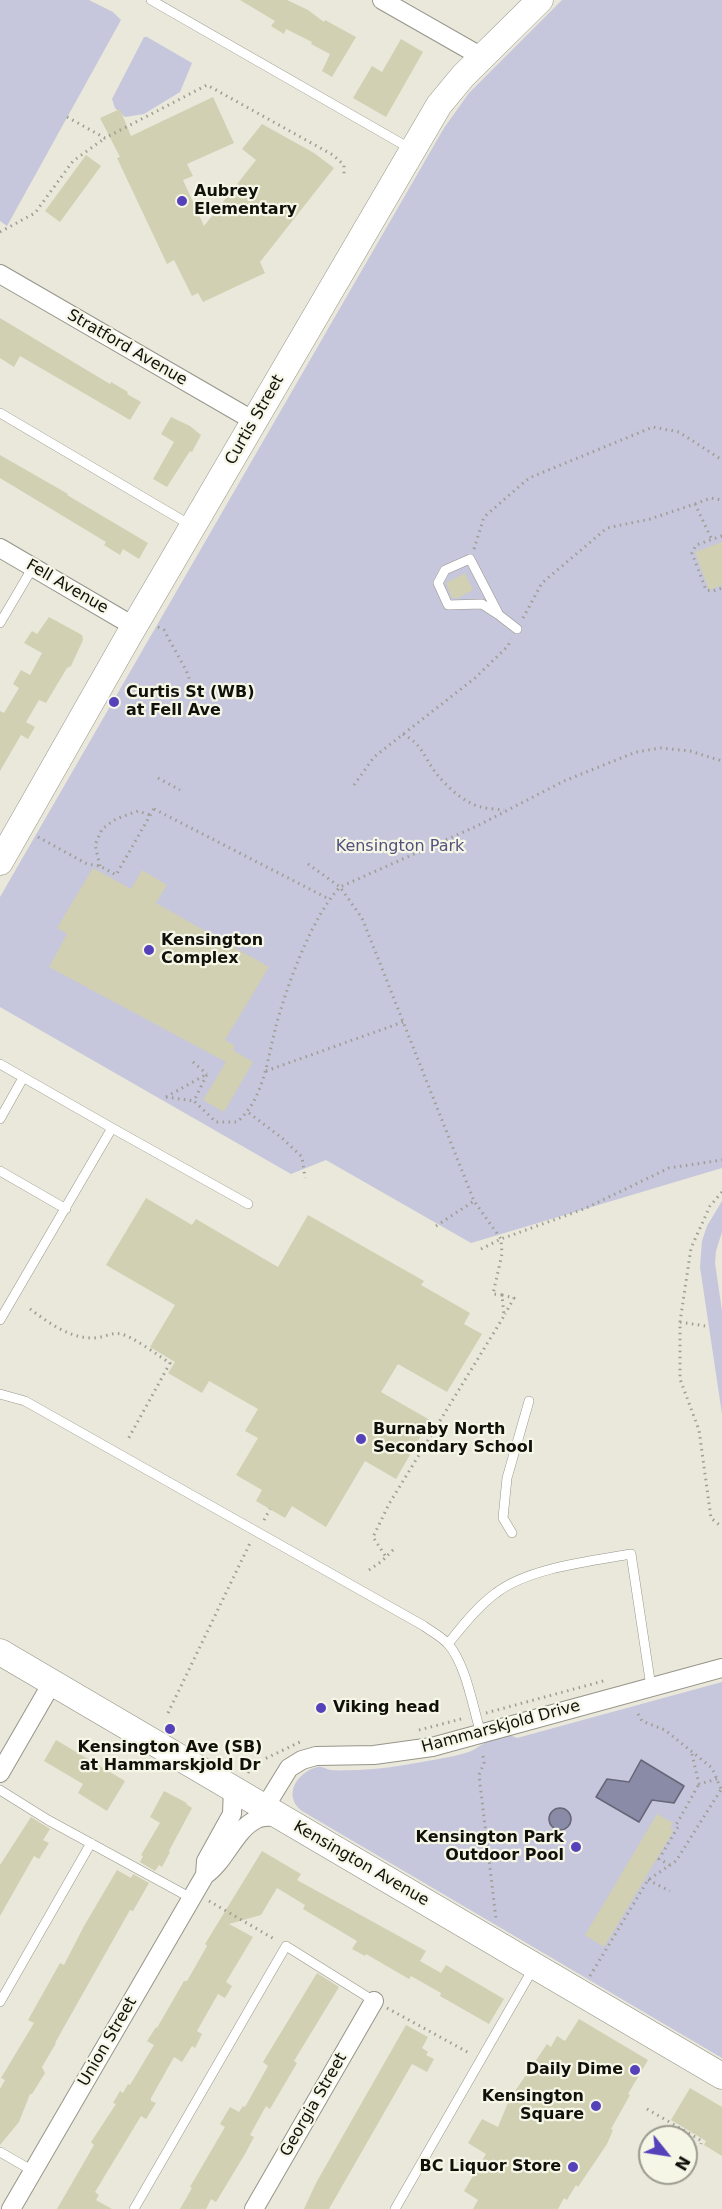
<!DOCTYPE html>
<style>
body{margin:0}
#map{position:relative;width:722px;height:2209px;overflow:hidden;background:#e9e8da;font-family:"DejaVu Sans",sans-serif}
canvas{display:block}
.north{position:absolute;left:638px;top:2125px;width:60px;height:60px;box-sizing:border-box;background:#f6f6e7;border:2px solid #9a9a8f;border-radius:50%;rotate:120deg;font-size:16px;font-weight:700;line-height:24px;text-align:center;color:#11110c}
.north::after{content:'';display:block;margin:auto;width:21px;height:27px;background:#5541b9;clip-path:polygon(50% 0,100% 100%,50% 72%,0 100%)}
</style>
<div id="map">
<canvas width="722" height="2209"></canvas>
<div class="north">N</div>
</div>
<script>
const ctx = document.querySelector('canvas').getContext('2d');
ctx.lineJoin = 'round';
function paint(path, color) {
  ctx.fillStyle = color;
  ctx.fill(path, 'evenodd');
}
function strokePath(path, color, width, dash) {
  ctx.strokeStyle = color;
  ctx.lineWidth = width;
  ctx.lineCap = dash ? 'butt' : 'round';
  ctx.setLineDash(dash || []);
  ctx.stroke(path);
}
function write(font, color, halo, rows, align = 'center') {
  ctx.font = font + ' "DejaVu Sans",sans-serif';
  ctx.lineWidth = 4.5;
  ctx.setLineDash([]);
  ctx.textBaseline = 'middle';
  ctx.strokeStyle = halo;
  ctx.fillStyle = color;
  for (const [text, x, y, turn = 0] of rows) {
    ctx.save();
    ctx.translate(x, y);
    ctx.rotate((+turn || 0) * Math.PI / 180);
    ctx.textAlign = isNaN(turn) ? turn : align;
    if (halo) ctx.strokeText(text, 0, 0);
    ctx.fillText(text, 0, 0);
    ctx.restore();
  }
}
paint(new Path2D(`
 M0,0h89l24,12 8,8 -114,206 -7,-5z
 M562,0h160v1168l-251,75 -145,-83 -35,14 -291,-167v-110l444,-769 25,-35z
 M144,37h3l45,26 -12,29 -36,22 -19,3 -10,-9 -3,-9z
 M722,1201v31l-6,19 -1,12 7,48v103l-22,-147 2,-26 5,-15z
 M722,1682v376l-420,-247c-20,-15 -5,-39 15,-44 6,-1 8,2 13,3 8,1 20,0 28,0 21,-1 43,-4 64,-8 11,-2 44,-7 53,-13 8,-5 22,-15 33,-14 3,0 6,2 9,3z`), '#c6c6dd');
const water = new Path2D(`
 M641,1760l43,26 -10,17 -22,-3 -13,22 -43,-25 11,-18 22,3z
 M549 1819a11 11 0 1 1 22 0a11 11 0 1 1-22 0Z`);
paint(water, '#8a8ba7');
strokePath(water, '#666678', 1.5);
paint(new Path2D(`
 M240,0h47l21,10 16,12 1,-2 31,17 -24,40 -10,-6 8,-17 -19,-10 1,-2 -26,-13 -2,5 -13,-8 4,-5z
 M401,39l22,13 -37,65 -33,-19 19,-32 10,6z
 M213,97l21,46 -47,21 6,12 -10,4 21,46 52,-66 -14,-11 20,-25 52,29 20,15 -74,94 5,11 -62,29 -5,-9 -6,3 -18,-36 -7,4 -50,-106 3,-1 -20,-39 20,-9 11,27z
 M86,155l15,11 -41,56 -15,-11z
 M0,318l110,66 1,-2 17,10 -1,2 14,8 -11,18 -110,-64 -6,11 -14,-9z
 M171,417l19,9 11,9 -9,17 -2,-1 -23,36 -14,-8 21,-37 -13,-8z
 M0,455l68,39 -1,1 81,48 -9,16 -16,-10 -3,6 -16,-10 2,-3 -106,-64z
 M722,542v43l-13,5 -14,-38z
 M465,573l8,17 -15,8h-6l-6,-15z
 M49,617l33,18 1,5 -12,26 -4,2 -21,35 -7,-3 -13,22 9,5 -7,12 -7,-4 -21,36v-60l4,2 15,-25 -6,-4 8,-14 9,5 12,-22 -18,-10 8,-12 5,3z
 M93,868l38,21 11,-19 25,15 -11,18 113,64 -44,73 10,6 -2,4 20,12 -29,50 -21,-12 23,-38 -177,-95 18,-33 -10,-6z
 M146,1198l46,27 4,-6 82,48 30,-52 116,66 -3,4 49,28 -6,11 18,10 -35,58 -49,-28 -17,28 49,28 -34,59 -31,-18 -39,66 -34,-21 -7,12 -29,-17 6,-11 -26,-15 22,-37 -13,-7 13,-22 -49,-28 -7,12 -34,-20 7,-11 -25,-15 25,-42 -69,-40z
 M56,1740l69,41 -18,30 -29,-18 5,-9 -39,-23z
 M164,1791l23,12 -1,1 6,4 -23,43 1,1 -8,15 -3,-2 -4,6 -15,-9 3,-6 -2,-1 19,-32 -10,-6z
 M657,1814l16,9 -3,5 4,2 -70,117 -19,-12z
 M31,1817l19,12 -7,11 6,3 -10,16 -5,-3 -34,60v-51z
 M262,1851l39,23 -4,6 129,71 -6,10 21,12 5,-8 58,34 -15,25 -49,-28 1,-3 -30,-17 -2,3 -43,-25 -1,2 -13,-7 5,-8 -54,-32 2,-4 -28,-17 -16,27 -32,9 24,13 -27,45 6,4 -7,12 -7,-4 -21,37 5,3 -7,14 -3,-2 -10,16 -8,-5 -23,41v3l5,2 -10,16 -5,-3 -46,76 4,3 -3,5 16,9h-55l37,-64 -3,-3 25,-38 -3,-1 7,-12 3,2 5,-9 2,1 24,-40 -7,-4 9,-14 1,1 27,-47h3l20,-35 -2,-2z
 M117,1870l14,8 2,-4 16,9 -16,28 -3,-1 -75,133h1l-14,24 3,6 -13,21h-2l-11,28 -19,23v-56l5,-9 -4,-2 33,-55 -6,-3 32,-57 4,2 20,-39z
 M317,1973l22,14 -45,74 3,2 -27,46 -4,-3 -16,29 4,2 -9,17 -29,48 -5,-3 -5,10h-26l12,-21 -2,-1 35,-60 -5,-3 10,-17 9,5 4,-6 2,1 23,-41 -5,-4z
 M579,2019l69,41 -20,34 2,1 -19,34 2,1 -6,14 -29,43 -2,-2 -9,15 -3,-2 -6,11h-85l5,-9 -14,-9 22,-37 -18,-11 14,-24 16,8 11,-27 38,-56 4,3 6,-11 8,5z
 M406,2025l22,12 -6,11 6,4 -2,3 8,4 -7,13 -15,-8 -83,145h-25l12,-26z
 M690,2088l32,19v49l-18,-11 2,-4 -35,-21z`), '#d2d0b2');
const lane = new Path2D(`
 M151,0l260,149
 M0,413l192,113
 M499,615l-17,-11 -34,1 -10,-22 7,-13 25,-11 29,56 18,14
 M0,623l33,-56
 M0,1064l112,64
 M0,1119l23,-41
 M0,1171l66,38
 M0,1320l112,-192 136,76
 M0,1394l25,7 399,225c8,6 18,11 24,18 18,20 25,64 33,90
 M512,1533l-9,-15 4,-40 22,-77
 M448,1644c14,-18 30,-38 48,-51 32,-25 95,-32 135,-39l20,133
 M0,1790l48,30 143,78
 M0,2002l91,-159
 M0,2152l33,19
 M134,2209l152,-263 88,55
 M395,2209l139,-242`);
const street = new Path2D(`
 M382,0l100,57
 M0,274l254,147
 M0,548l135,79
 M0,1773l52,-90
 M265,1807l24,-39 13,-8 14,-4 58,-1 58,-8 290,-79
 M205,1875l1,-14 26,-47 1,-26
 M11,2209l194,-334c20,-13 30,-46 52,-56 6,-3 16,-2 23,-3
 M254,2209l120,-208`);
const secondary = new Path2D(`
 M0,862l128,-225 311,-532 24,-29 77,-76
 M0,1652l722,424`);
strokePath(lane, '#969588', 10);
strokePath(street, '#969588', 20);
strokePath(secondary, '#969588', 27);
strokePath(new Path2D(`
 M67,117l38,21 102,-53 126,70 11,10v12
 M0,232l35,-19 38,-52 32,-23
 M695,504l16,-6 11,2
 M722,536l-26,9 -4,8 14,37 7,1 9,-3
 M474,549l10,-32 45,-39 124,-51 26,5 43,28
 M523,618l19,-35 65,-55 43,-9 45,-15 17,36
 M158,627l6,3 22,40 9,24
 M403,734c20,11 20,22 33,39 10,13 28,30 45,34 7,2 16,2 23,3
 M158,778l22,12
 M354,785l20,-28 101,-79 33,-32 3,-7
 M154,809l175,90
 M38,837l49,27 13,2 16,9 40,-70
 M308,864l32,23 22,31 112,283 27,38 1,15 -9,40 9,1 2,21 -115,188 -16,33 13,20
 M100,866l-5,-21 7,-16 14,-10 22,-8 12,4
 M193,1062l14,12
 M266,1071l137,-49
 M166,1097l41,-23 -13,27 22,21h21c26,-22 30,-60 38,-92 10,-40 37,-114 65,-143l137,-61 87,-45 72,-29 25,-4 29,3 32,10
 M166,1097l28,4
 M249,1113l33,25 20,19 3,21
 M722,1192l-12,14 -19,42 -11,74v57l19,51 12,88 11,9
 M436,1226l38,-25
 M481,1249l20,-10 83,-30 85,-41 53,-8
 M502,1295l12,3 -9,16
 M30,1309c19,14 39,29 63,29 10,0 18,-6 28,-4 13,3 36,21 49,29l-43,78
 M680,1322l25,4
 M264,1520l6,-11
 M369,1570l13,-9 13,-13
 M168,1713l83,-172
 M486,1713l121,-33
 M638,1714l4,7 23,9 47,38 9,21
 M419,1730l46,-12
 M692,1754l7,30 18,-5
 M483,1756l1,7 -5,12 17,144
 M248,1773l6,-9 46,-22
 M670,1865l-11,-6 19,-32 -2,-2 23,-41
 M648,1880l22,11
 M209,1901l67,39
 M590,1976l58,-96 28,-19 46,-73
 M387,2008l84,46
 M647,2109l55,32 -1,3`), '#9f9e93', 3, [1.5, 4.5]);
strokePath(lane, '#fff', 9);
strokePath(street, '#fff', 18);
strokePath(secondary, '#fff', 26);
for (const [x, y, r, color] of [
 [182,201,6,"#5541b9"],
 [114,702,6,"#5541b9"],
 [149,950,6,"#5541b9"],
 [361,1439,6,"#5541b9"],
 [321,1708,6,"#5541b9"],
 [170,1729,6,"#5541b9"],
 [576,1847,6,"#5541b9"],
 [635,2070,6,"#5541b9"],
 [596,2106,6,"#5541b9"],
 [573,2167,6,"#5541b9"]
]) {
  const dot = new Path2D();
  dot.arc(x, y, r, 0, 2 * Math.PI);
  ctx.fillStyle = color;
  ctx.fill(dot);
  strokePath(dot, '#f6f6e7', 2);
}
write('bold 16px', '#11110c', '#f6f6e7', [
 ["Aubrey",194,192],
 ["Elementary",194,210],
 ["Curtis St (WB)",126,693],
 ["at Fell Ave",126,711],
 ["Kensington",161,941],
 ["Complex",161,959],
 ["Burnaby North",373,1430],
 ["Secondary School",373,1448],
 ["Viking head",333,1708],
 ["Kensington Ave (SB)",170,1748,"center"],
 ["at Hammarskjold Dr",170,1766,"center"],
 ["Kensington Park",564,1838,"right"],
 ["Outdoor Pool",564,1856,"right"],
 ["Daily Dime",623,2070,"right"],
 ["Kensington",584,2097,"right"],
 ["Square",584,2115,"right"],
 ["BC Liquor Store",561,2167,"right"]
], 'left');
write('16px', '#11110c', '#f6f6e7', [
 ["Stratford Avenue",127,348,30],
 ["Curtis Street",255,420,-60],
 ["Fell Avenue",67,587,30],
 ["Hammarskjold Drive",501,1727,-15],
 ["Kensington Avenue",361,1864,30],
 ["Union Street",108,2042,-60],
 ["Georgia Street",314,2105,-60]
]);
write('16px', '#52517d', '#f6f6e7', [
 ["Kensington Park",400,847]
]);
</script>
